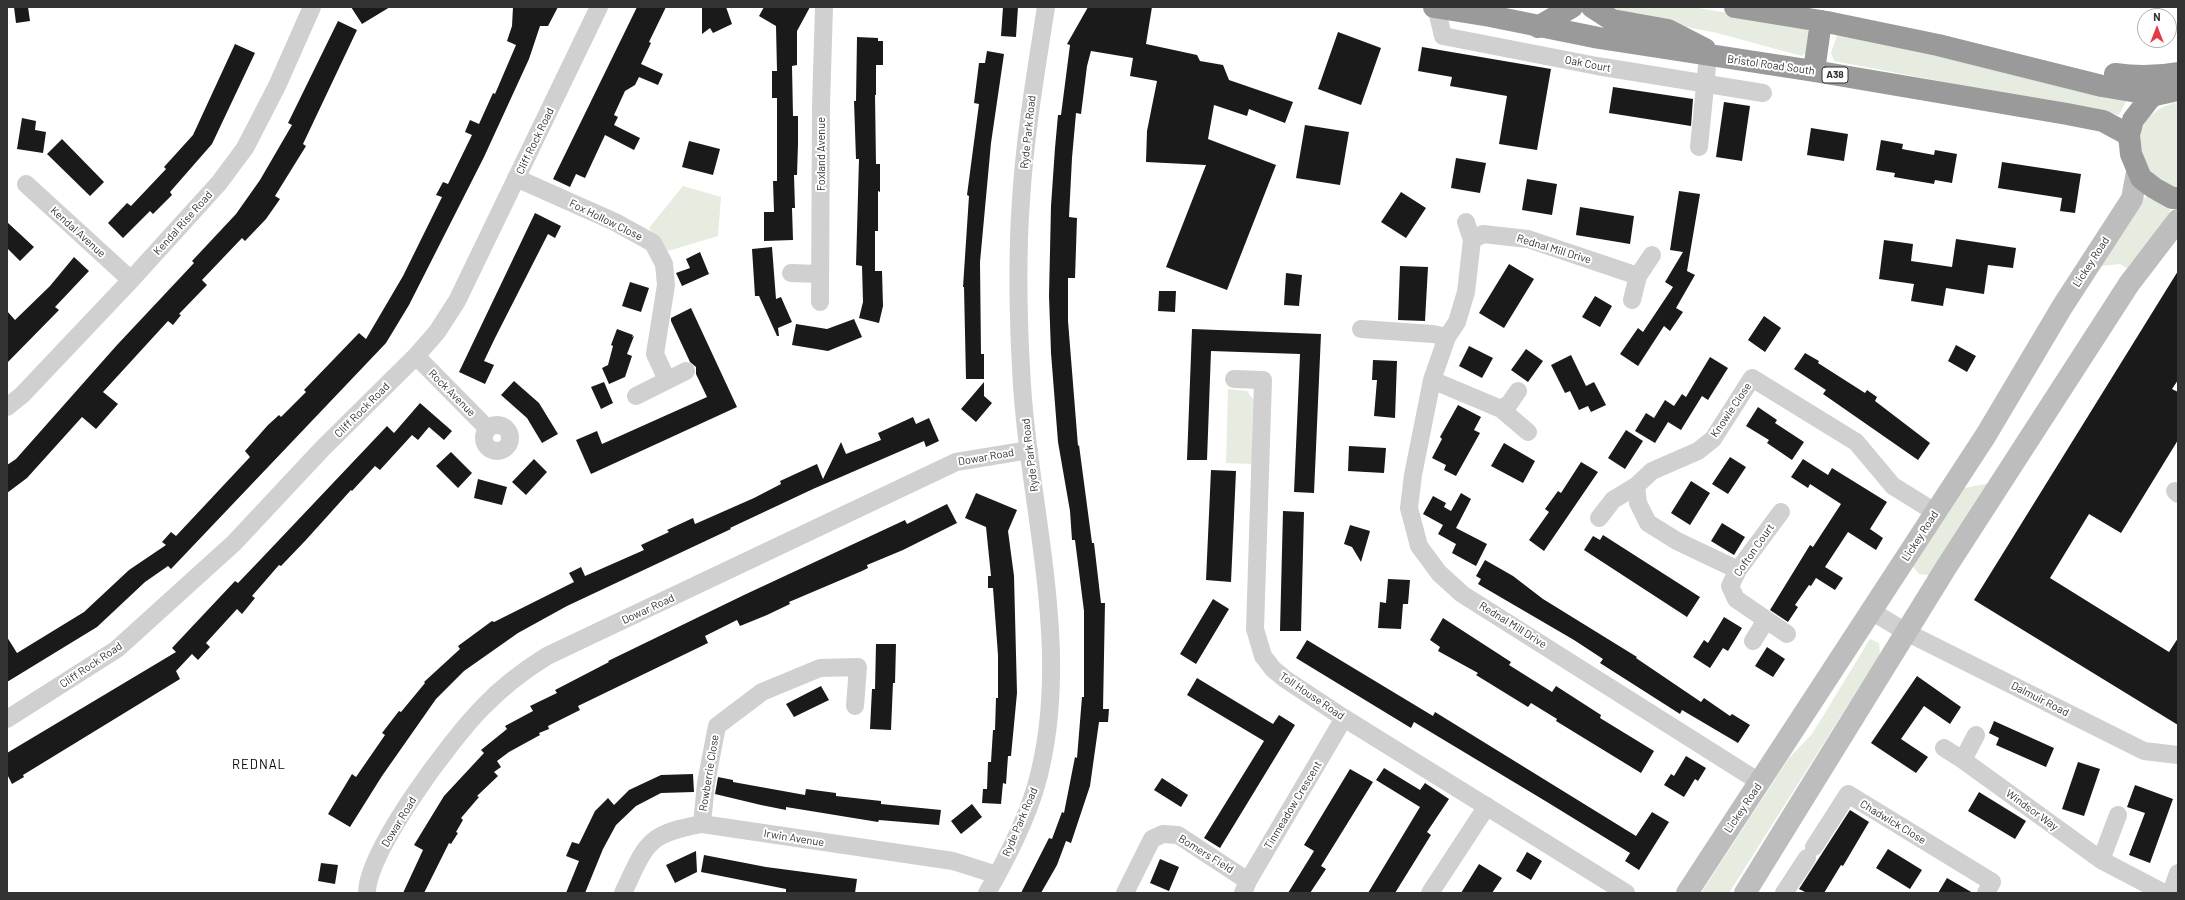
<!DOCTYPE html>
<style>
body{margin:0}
#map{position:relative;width:2185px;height:900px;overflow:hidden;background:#fff;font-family:Barlow,sans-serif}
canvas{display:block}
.frame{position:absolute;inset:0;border:8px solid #333;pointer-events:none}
.north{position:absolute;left:2137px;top:8px;width:40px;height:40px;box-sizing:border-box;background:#fff;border:1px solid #adadad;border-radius:50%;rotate:0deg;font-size:11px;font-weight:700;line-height:16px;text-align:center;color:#333}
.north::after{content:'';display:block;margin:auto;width:14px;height:18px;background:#e63946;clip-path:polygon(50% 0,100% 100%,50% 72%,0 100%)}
</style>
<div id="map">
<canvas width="2185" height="900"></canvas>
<div class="frame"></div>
<div class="north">N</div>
</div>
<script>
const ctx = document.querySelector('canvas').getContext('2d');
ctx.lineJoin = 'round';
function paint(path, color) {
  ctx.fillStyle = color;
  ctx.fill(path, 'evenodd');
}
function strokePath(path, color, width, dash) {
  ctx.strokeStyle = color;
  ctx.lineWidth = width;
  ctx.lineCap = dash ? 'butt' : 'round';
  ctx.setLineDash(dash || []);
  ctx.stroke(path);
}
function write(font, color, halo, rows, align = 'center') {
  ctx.font = font + ' Barlow,sans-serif';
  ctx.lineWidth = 4;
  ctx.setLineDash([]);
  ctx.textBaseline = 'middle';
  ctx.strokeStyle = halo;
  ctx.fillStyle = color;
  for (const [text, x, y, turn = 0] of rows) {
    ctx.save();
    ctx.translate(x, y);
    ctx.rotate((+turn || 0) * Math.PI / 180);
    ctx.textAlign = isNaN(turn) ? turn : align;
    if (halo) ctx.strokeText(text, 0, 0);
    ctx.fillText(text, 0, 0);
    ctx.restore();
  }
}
paint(new Path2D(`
 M1606,7h86l114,19 5,12 -2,13 -7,5 -85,-23 -99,-20z
 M1838,32l289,68 -8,15 -285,-54 -3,-8z
 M2178,102v86c-5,-1 -11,-2 -15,-4 -9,-5 -13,-12 -17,-21 -15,-30 0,-54 32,-61z
 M683,186l38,11 -3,39 -50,15 -19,-23z
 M2146,197l24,10 -1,9 -42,52 -7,-4 -19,2 39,-66z
 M1228,389l19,2 6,8 -1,65 -26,-1z
 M1990,483l-61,92 -10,-1 -8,-10 48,-75z
 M1870,639l9,4 1,11 -151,239h-28l88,-135 23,-24z`), '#e6ecdf');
paint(new Path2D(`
 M14,7h14l2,14 -14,2z
 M351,7h39l-28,17z
 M513,7h45l-10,19h-8l-11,33 -45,98 -75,148 -23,38 -215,226 -3,-3 -23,16 -48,45 -90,55v-45l10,16 67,-41 45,-42 37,-25 -4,-3 9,-10 5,4 74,-79 -5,-6 23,-26 11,-10 2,2 25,-25 -2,-2 55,-57 7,6 37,-63 39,-79 -6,-2 7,-13 5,2 24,-49 -7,-3 5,-12 9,4 14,-31 2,1 21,-49 -9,-4 5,-15z
 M637,7h29l-17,35 2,1 -10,21 22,10 -5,11 -19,-8 -4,8 -10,6 -11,24 4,2 -4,8 26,13 -6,12 -29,-15 -20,43 -9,-4 -6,13 -17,-8z
 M702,7h24l6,17 -19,9 -3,-5 -8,6z
 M764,7h46l-13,24v34l-5,1 1,50h5v28l-1,31h-3l1,33h-3l1,32 -29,1v-29h10l-1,-31h4v-83h-5v-27h5l-1,-45 -17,-10z
 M1003,7h15l-2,30 -15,-1z
 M1088,7h64l-6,37 51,11 3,6 23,4 6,15 64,22 -8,21 -36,-14 -2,7 -33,-11 -6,34 68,26 -49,125 -61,-23 40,-102 -60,-3 1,-31 10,-50 -27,-5 3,-18 -42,-7 -4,15 -6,48 -5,-1 -4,45 -3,59 8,1 -2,60h-7v43l10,125 1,-1 13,98h2l7,60h4l-2,106h6l-1,13h-9l-9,64 -19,57 -5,-2 -9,24 -16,28h-20l28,-55 3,1 10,-27 2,1 11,-56 2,1 5,-61h2v-86l-9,-71h-3l-2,-29 -12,-69 -7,-89 -2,-57 2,-90 4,-58 3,-33h3l9,-70 -3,-1z
 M338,21l19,9 -54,114 3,2 -31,50 5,3 -14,20 -21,22 -3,-3 -40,42 5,5 -28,29 2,1 -8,10 -5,-4 -65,71 15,12 -22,25 -14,-12 -55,61 -20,15v-28l9,-6 101,-114 77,-82 -2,-2 44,-47 24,-34 32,-55 -4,-2z
 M1338,32l43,16 -20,57 -43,-16z
 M857,37l21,1v3h5v24h-7v30h-1l1,69h4v28l-2,-1v40h-3v40h7l1,35 -4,17 -20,-5 4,-16 -1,-36 -6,-1 3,-106h-3l-2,-58h2z
 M235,44l20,9 -43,91 -42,48 2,3 -19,19 -3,-3 -27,27 -15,-15 19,-20 4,3 35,-37 -2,-2 29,-32z
 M1422,47l129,22 -14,81 -38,-6 8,-48 -57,-10 2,-9 -34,-6z
 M987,51l17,3 -13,89 -11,119 1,92h3v25h-18l-2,-92h-1l6,-91 -2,-1 12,-91 -5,-1 5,-40h6z
 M1613,87l80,12 -2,27 -82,-13z
 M1724,102l26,4 -8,55 -26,-4z
 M22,118l14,3 -1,9 11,2 -3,21 -26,-4z
 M1305,125l44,7 -9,53 -44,-7z
 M1811,128l37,6 -4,27 -37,-6z
 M62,139l42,43 -14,14 -43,-42z
 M1881,140l22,4 -1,5 32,6 1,-5 22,4 -5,29 -17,-3 -1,4 -40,-7 1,-4 -19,-3z
 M689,141l31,8 -7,26 -31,-8z
 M1456,158l30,5 -6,30 -29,-5z
 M2002,162l79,12 -6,39 -15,-2 2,-13 -64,-10z
 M1527,179l30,5 -5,31 -30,-5z
 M1679,191l21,3 -13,77 8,4 -19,33 7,4 -13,19 -6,-5 -26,40 -18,-12 18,-26 5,4 30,-45 -8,-5 18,-30 -13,-2z
 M1401,192l25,16 -20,30 -25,-16z
 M1580,207l54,9 -4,28 -54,-9z
 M535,213l26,13 -6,12 -7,-4 -53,104 -11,23 10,4 -9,19 -26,-12z
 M7,222l27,25 -14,14 -13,-13z
 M1956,239l60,9 -3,20 -25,-3 -4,29 -38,-6 -3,18 -32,-5 3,-17 -35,-5 5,-39 29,4 -2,17 41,6z
 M772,247l4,52 5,-2 11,25 -14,6 1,8h-2l-18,-40h-4l-3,-47z
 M700,252l9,22 -27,12 -6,-13 14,-5 -4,-9z
 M74,257l15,14 -34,36 4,3 -52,53v-52l8,9 35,-34z
 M1509,264l25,15 -30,49 -25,-15z
 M1400,266l28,1 -3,54 -27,-1z
 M2178,271v109l-6,9 6,3v48l-57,93 -32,-19 -39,64 119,74 9,-14v87l-204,-125z
 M1286,273l16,2 -3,31 -15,-1z
 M630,282l19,6 -8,24 -19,-6z
 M1159,291h17l-1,21 -17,-1z
 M1595,296l17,10 -12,21 -18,-10z
 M691,308l46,99 -146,67 -15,-34 21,-9 5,13 105,-47 -11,-23v-7l-6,-5 -19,-41v-3z
 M1764,316l17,12 -16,24 -17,-12z
 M854,319l8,18 -34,14 -36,-6 4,-21 31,5z
 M617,329l16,6 -1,2 2,-1 -7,18 5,2 -7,21 -16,7 -7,-16 6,-3 5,-19 -2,-1z
 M1192,329l129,5 -7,159 -20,-1 6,-138 -89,-3 -4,109h-20z
 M1956,345l20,11 -9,16 -19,-11z
 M1469,346l24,12 -11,20 -23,-12z
 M1526,349l17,12 -15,21 -17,-12z
 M1805,353l14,8 -1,2 47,30 2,-3 10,7 -2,4 55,42 -12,17 -95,-66 3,-4 -32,-21z
 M1571,355l15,31 8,-4 12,23 -15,7 -3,-6 -9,4 -9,-19 -5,2 -14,-28z
 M1710,357l18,11 -20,32 -6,-4 -21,34 -13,-8 -13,21 -20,-12 11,-18 8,5 11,-18 9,6 8,-12 4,3z
 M1373,360l24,1 -2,57 -21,-2 3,-36h-5z
 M514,381l25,22 19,31 -16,9 -15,-25 -26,-23z
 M604,382l9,21 -12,6 -10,-22z
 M984,382v14l8,7 -16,19 -15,-13z
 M420,403l32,28 -8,9 -15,-13 -11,13 -6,-5 -32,35 -5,-4 -23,25 -1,-1 -46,51 -24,25 -2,-1 -27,31 3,2 -13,16 -5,-5 -31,34 4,4 -12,13 -6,-6 -16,17 4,8 -157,96 1,2 -12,7 -5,-10v-21l169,-101 -4,-4 63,-67 3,2 23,-24 126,-133 7,7z
 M1458,405l23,12 -7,13 6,3 -24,43 -12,-6 2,-5 -14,-7 10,-19 -2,-2z
 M1758,407l19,13 -2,3 29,19 -12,18 -25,-17 2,-3 -23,-14z
 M913,417l3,7 13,-6 10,23 -13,6 -2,-6 -111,48 -83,39 1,1 -164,77 -49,27 -54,38 -28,28 -54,77 -32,51 -22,-13 24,-40 4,3 29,-42 -3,-2 17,-22 2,1 24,-29 -1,-1 36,-33 -2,-3 34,-25 2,1 80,-40 -5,-9 12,-6 4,9 59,-26 -3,-5 28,-13 -2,-2 26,-12 2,6 59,-26 27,-14 -1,-3 37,-17 6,15 18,-37 5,12 35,-14 -3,-7z
 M1626,430l17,11 -18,28 -17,-11z
 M1504,443l31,18 -12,22 -32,-17z
 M1349,446l37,2 -2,25 -36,-2z
 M451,452l21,21 -14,15 -22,-22z
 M1730,457l16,10 -18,27 -16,-10z
 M534,459l13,13 -21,23 -14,-13z
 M1803,459l25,16 4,-7 55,34 -17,27 13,9 -7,12 -28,-18 -23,35 18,11 -8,12 -19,-12 -5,8 -2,-1 -14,20 3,2 -10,15 -18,-12 40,-65 3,2 28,-43 -31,-20 -2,4 -17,-11z
 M1581,462l17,10 -54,79 -15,-11 20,-28 -4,-3 13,-18 3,2z
 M1211,470l25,1 -5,111 -25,-2z
 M478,479l29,8 -5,18 -28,-7z
 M1691,481l19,12 -20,32 -19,-12z
 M976,493l41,17 -9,21 6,45 3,117 -6,63h-3l-2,28 -3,-1 -2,21 -19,-1 1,-14h4l1,-27h3l2,-32h2l1,-32h2v-43l-5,-67h-5v-12h3l-5,-49 -21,-9z
 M1461,493l10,6 -15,29 31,16 -11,22 -24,-13 4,-9 -18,-10 5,-9 -20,-11 10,-18 13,7 -2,4 7,4z
 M947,504l10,19 -54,27 -36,15 1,3 -6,3 -73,31 1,2 -23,11 -27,11 -3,-6 -32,16 3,7 -130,63 2,4 -32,16 1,3 -10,4 1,2 -31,17 -12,9 4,6 -7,5 4,4 -21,20 2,1 -18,21 2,2 -7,12 2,1 -7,11 -2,-1 -25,50h-21l20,-43 -9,-5 30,-49 40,-43 -3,-3 26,-21 -2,-3 28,-15 -3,-5 27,-13 -2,-3 54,-28 -1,-1 136,-66 161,-75 2,4z
 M1283,511l21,1 -3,119h-21z
 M1722,523l23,14 -11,18 -23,-14z
 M1350,525l20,6 -9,31 -9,-15 -8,-3z
 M1603,535l97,62 -13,20 -103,-67 9,-14 7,4z
 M1485,560l28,16 30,23 94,58 -1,1 65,44 3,-4 26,18 2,-2 18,11 -12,18 -56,-33 -2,4 -80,-51 3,-4 -29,-19 -96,-56 3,-5 -5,-3z
 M1388,579l22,1 -2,24h-5l-2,25 -23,-1 2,-26 6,1z
 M1213,599l16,10 -33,55 -16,-10z
 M1724,617l18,11 -14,23 -5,-3 -13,20 -17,-11 11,-17 4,3z
 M1443,618l68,44 -2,3 43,27 4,-6 45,29 -1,3 54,33 -13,22 -85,-52 1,-2 -26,-16 -3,4 -52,-32 2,-2 -40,-22 2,-4 -10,-7z
 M1307,640l126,76 2,-4 201,124 16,-24 17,10 -30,48 -14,-9 5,-8 -83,-51 -133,-80 -3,6 -115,-70z
 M876,644h20l-1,39h-2l-2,47 -21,-1 2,-40h3z
 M1767,647l18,12 -12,18 -18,-11z
 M1917,676l44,31 -11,17 -26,-18 -23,33 27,18 -12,16 -45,-30z
 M1197,678l76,46 6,-9 16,10 -75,123 -16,-10 60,-97 -77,-46z
 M821,686l8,14 -35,17 -8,-13z
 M1994,721l60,27 -8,19 -50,-22 3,-7 -10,-5z
 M1686,756l20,12 -8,13 -3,-2 -11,18 -20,-12 7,-11 3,2z
 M2078,762l22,7 -16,47 -22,-7z
 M1384,768l36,22 5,-7 24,16 -22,33 4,3 -36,58h-27l52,-86 -44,-27z
 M1350,769l23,13 -52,84 5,3 -16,24h-22l26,-42 -10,-6z
 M693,774l1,18 -33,1 -25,13 -20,19 -13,24 -18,44h-19l13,-32 -13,-5 6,-14 7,2 16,-33 13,-13 6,7 15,-15 32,-15z
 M718,777l15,3v2l72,13 1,-6 30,4v3l45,5v3l60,6 -2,15 -60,-5 -1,2 -92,-15v3l-25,-5 -46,-11z
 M1162,778l26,17 -7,12 -27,-17z
 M2135,785l38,14 -23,64 -21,-8 16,-42 -18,-6z
 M1979,792l47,29 -11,18 -47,-28z
 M972,804l10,13 -21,17 -10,-13z
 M1850,810l19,12 -26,44 -2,-1 -17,28h-17l-8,-4z
 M1888,849l34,21 -12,19 -34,-21z
 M696,851l1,21 -22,11 -9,-18z
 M1527,852l15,9 -11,19 -15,-9z
 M704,855l62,12 91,12 -2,14h-69v-4l-85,-17z
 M1160,859l19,8 -10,24 -19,-8z
 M321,863l17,2 -3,19 -17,-3z
 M1479,864l23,14 -10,15h-31z
 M1947,878l26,15h-35z`), '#1a1a1a');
strokePath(new Path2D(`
 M1436,7l7,29 154,30 166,27
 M1699,147l9,-91
 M516,178l99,44 38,21 11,21 2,21 -11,69 12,26
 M26,184l105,96
 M1466,222l6,18
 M791,273l29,1
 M1638,276l-110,-37 -45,-5 -11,6 -6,52 -9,30 -10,15 -15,43 -19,95 -4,33 10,38 20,27 23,21 299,189
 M1632,300l6,-24 14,-21
 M820,302l1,-196 3,-99
 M1361,329l72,5 14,3
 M416,356l72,73
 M1234,379l29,1 -8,249 8,27 10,13 12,10 59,39 282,175
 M1432,380l69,29 27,23
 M636,396l50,-25
 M7,407l15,-12 109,-115 88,-97 26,-35 32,-62 35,-79
 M1501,409l8,-5 9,-13
 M484 438a13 13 0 1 1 26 0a13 13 0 1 1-26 0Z
 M2175,491l3,3
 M1781,512l-43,58 -8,16 6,13 51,35
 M1599,518l14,-18 23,-14
 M1738,570l-61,-29 -29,-18 -10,-20 -2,-17 16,-15 46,-20 15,-12 39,-61 104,64 37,44 42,26
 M1871,611l35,21 238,119 34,4
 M1753,641l13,-21
 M7,719l110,-70 117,-106 88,-94 94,-93 21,-24 20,-31 142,-294
 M1944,748l19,12 13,-25
 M1963,760l138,100 63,33
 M702,824l4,-41 11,-57 45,-34 58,-24 38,-1 -3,39
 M1814,847l34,-53 144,88 -6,11
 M2101,860l17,-45
 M367,893c0,-42 85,-155 116,-186 19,-20 40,-36 64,-51l409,-194 73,-12
 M623,893c23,-48 22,-59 79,-69l251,37 44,14
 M987,893c19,-33 38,-70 49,-107 39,-136 -9,-281 -15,-418 -3,-56 -4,-113 0,-168 4,-65 15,-129 25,-193
 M1125,893l27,-54 11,-5 15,1 70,46
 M1243,893l5,-12 96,-163
 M1430,893l57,-87
 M1784,893l23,-35
 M2171,893l7,-20`), '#d0d0d0', 18);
strokePath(new Path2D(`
 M1687,893l299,-458 76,-128 70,-108 5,-27
 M1745,893l202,-327 182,-282 49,-64`), '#bdbdbd', 22);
strokePath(new Path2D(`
 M1434,7l56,9 109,22 215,33 253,43 36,7 26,14
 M1592,7l20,13 56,10 37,19
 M1735,7l92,15 111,23 164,41 53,9
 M1538,27l34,-20
 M1814,71l7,-50
 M2115,74c21,3 41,3 63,-1
 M2178,90l-23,5 -5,3 -17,22 -4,15 2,19 10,24 13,10 18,10h6`), '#9a9a9a', 22);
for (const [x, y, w] of [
 [1835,75,26]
]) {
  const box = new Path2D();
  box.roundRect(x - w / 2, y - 8, w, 16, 3);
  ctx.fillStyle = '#fff';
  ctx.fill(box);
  strokePath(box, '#333', 1);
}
write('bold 10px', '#333', null, [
 ["A38",1835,75]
]);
write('11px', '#333', '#fff', [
 ["Oak Court",1588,64,11],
 ["Bristol Road South",1771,65,8],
 ["Ryde Park Road",1028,132,-84],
 ["Cliff Rock Road",535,141,-64],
 ["Foxland Avenue",821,154,-90],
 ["Fox Hollow Close",606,220,26],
 ["Kendal Rise Road",183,223,-48],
 ["Kendal Avenue",78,232,42],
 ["Rednal Mill Drive",1554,249,17],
 ["Lickey Road",2091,262,-57],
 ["Rock Avenue",452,393,45],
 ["Cliff Rock Road",362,410,-45],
 ["Knowle Close",1731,410,-56],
 ["Ryde Park Road",1030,455,-97],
 ["Dowar Road",986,457,-10],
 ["Lickey Road",1920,536,-57],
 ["Cofton Court",1754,550,-55],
 ["Dowar Road",648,609,-25],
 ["Rednal Mill Drive",1513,625,32],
 ["Cliff Rock Road",91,665,-34],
 ["Toll House Road",1312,696,34],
 ["Dalmuir Road",2040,699,27],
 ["Rowberrie Close",709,773,-81],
 ["Tinmeadow Crescent",1293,805,-59],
 ["Lickey Road",1743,808,-56],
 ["Windsor Way",2032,810,36],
 ["Dowar Road",399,822,-59],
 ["Ryde Park Road",1020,822,-67],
 ["Chadwick Close",1893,822,31],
 ["Irwin Avenue",794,838,9],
 ["Bomers Field",1206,854,32]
]);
ctx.letterSpacing = '1px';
write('13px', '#000', '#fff', [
 ["REDNAL",259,765]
]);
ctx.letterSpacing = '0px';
</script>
